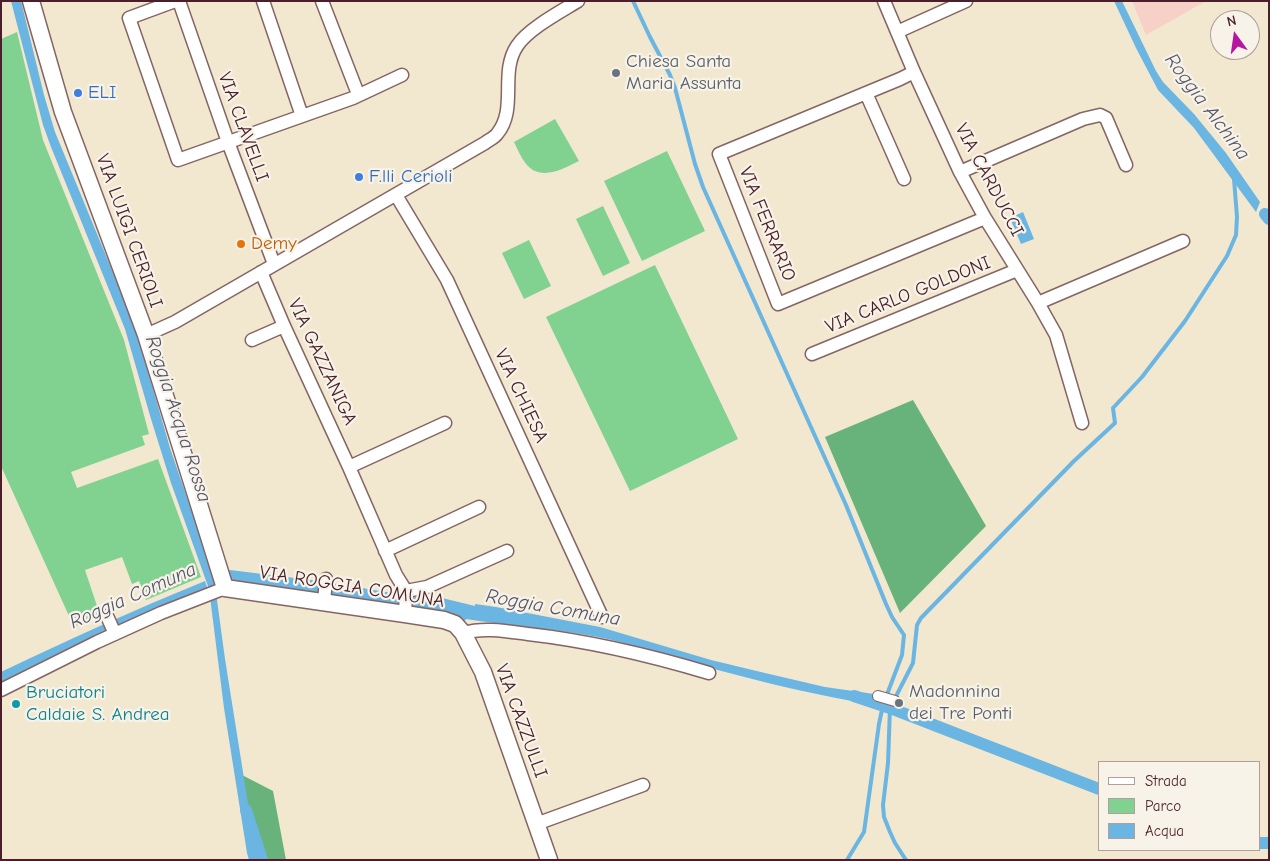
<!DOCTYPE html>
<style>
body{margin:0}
#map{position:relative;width:1270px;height:861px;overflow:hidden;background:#f2e7cf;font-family:"Comic Neue",sans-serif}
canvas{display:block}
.frame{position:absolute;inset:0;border:2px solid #4a1f2b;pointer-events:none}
.legend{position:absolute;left:1098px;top:761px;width:162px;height:90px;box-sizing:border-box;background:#f7f3e8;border:1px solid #b29e9c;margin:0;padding:6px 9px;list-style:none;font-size:15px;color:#4a1f2b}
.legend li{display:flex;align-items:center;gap:10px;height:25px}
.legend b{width:25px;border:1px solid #b29e9c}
.north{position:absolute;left:1210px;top:10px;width:50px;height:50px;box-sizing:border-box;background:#f7f3e8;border:1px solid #b29e9c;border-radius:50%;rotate:346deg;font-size:14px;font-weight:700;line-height:20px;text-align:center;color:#4a1f2b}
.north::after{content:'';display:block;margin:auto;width:18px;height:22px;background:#b5179e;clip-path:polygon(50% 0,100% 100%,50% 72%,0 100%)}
</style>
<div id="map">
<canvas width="1270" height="861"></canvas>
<div class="frame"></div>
<ul class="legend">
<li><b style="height:6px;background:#fff"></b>Strada</li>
<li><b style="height:14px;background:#81d191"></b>Parco</li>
<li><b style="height:14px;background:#6bb5e3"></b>Acqua</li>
</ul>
<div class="north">N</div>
</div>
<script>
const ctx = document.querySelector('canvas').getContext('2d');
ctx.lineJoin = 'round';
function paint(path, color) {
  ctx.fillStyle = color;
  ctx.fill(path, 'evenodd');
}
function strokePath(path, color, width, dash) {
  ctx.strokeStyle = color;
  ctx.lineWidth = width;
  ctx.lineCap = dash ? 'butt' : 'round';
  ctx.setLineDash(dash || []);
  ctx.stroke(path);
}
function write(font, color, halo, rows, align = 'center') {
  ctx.font = font + ' "Comic Neue",sans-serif';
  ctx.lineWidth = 4.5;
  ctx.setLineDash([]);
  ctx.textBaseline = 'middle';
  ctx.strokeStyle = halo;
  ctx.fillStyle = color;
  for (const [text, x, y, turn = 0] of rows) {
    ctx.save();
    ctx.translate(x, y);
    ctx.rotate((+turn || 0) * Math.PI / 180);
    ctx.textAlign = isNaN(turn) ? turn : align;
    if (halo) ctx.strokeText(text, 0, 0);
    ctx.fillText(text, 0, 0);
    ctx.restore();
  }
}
paint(new Path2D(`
 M1132,1h74l-60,34z`), '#f7d1c7');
paint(new Path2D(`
 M17,32l26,108 81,200 25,94 -7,2 3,9 -74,27 6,16 81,-29 43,118 -55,23 -7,-19 -7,3 -10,-27 -37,13 15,45 -26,12 -73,-161v-427z
 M555,119l24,42c-14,7 -37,20 -51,5 -6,-6 -10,-16 -14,-24z
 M667,151l38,80 -63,30 -38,-80z
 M603,206l27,57 -27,13 -27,-57z
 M529,240l22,46 -27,13 -22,-46z
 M655,265l83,174 -108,52 -84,-174z`), '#81d191');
paint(new Path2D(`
 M913,400l73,126 -86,87 -75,-176z
 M242,775l31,16 13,69h-30z`), '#68b37b');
paint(new Path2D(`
 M11,1h10l23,94 11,37 80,194 35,122 27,79 21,56 -1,17 8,59 32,201h-8l-2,-7 -23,-145 -15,-119 -38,-106 -20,-64 -26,-90 -74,-182 -8,-22z
 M1114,1h8l34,70 7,11 31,32 32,39 34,49 -4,10 -62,-84 -36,-38 -22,-42z
 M1023,212l11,27 -13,5 -11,-26z
 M230,570l89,11 122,20 1,-3 33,8v-2l21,3 104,20 111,33 54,13 60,14 49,7 -4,9 -4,1c-45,-9 -89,-18 -133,-30 -41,-10 -80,-24 -121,-34 -48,-11 -97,-13 -146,-21l-1,2 -4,-2 -125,-24 -107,-14 -2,-9z
 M205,581l3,9 -207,97v-15c67,-32 135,-63 204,-91z`), '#6bb5e3');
strokePath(new Path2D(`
 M633,1l17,36 20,38 5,13 20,76 8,23 143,318 40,99 6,13 12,18 -2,20 -19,50 -4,19 -15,108 -17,28
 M906,860l-11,-17 -5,-11 -6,-15 -1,-12 5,-42 2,-55 23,-45 4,-38 4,-7 153,-157 41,-38 -2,-15 29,-31 43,-56 42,-65 9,-21 1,-18 -3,-38`), '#6bb5e3', 4);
strokePath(new Path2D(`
 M1265,214l4,5
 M854,696l36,12 209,81
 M246,810l16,50
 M1259,843h10`), '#6bb5e3', 12);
const pedestrian = new Path2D(`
 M878,696l17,5`);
const minor = new Path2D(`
 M175,1l-46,17 49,142 175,-62 49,-23
 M179,1l49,141 46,122
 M263,1l39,115
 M322,1l36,93
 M884,1l30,71 46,100 25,46 53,85 145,-62
 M897,32l69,-31
 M914,72l-14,7 -181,75 59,150 207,-86
 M866,93l38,86
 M960,172l123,-53 17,-4 6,3 20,47
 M396,195l51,85 155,337
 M261,272l23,54 65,141 47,108 10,16 -1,23
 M1038,303l18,32 26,88
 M146,335l29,-13 310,-179c4,-3 9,-5 12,-9 21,-25 2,-61 20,-88 11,-17 43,-34 61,-45
 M252,340l32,-14
 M812,354l205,-84
 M349,467l96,-44
 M385,551l94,-44
 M406,591l21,-4 80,-36
 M324,602l2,-23
 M107,616l8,18
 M463,633c21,-6 43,-2 65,1 62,7 121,21 181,39
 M1,690l96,-48 64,-29 64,-25
 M536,824l107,-39`);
const tertiary = new Path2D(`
 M31,1l32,111 83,223 79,253 180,26 39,6 11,4 8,9 20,39 66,188`);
strokePath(pedestrian, '#856564', 12);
strokePath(minor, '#856564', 15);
strokePath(tertiary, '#856564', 19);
strokePath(pedestrian, '#fff', 10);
strokePath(minor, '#fff', 12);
strokePath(tertiary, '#fff', 16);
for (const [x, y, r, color] of [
 [616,73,5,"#6b7280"],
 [78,93,5,"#3f7fe0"],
 [359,177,5,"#3f7fe0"],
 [241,244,5,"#e8710a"],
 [899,703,5,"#6b7280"],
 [16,704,5,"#0f9aa8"]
]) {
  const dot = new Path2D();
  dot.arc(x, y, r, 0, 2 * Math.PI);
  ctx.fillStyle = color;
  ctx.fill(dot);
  strokePath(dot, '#f7f3e8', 2);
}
write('19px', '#5b616d', '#f7f3e8', [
 ["Chiesa Santa",626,62],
 ["Maria Assunta",626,84],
 ["Madonnina",909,692],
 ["dei Tre Ponti",909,714]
], 'left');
write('19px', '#366cbe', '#f7f3e8', [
 ["ELI",88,93],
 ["F.lli Cerioli",369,177]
], 'left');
write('19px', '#4a1f2b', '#f7f3e8', [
 ["VIA CLAVELLI",243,127,70],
 ["VIA CARDUCCI",989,180,62],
 ["VIA FERRARIO",767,224,68],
 ["VIA LUIGI CERIOLI",129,231,70],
 ["VIA CARLO GOLDONI",908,295,-22],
 ["VIA GAZZANIGA",322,362,65],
 ["VIA CHIESA",521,396,65],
 ["VIA ROGGIA COMUNA",352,587,9],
 ["VIA CAZZULLI",521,721,70]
]);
write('19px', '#c56008', '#f7f3e8', [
 ["Demy",251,244]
], 'left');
write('19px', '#0d838f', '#f7f3e8', [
 ["Bruciatori",26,693],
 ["Caldaie S. Andrea",26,715]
], 'left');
write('italic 20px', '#56546b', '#f7f3e8', [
 ["Roggia Alchina",1207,107,53],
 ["Roggia Acqua Rossa",178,419,72],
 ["Roggia Comuna",133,596,-24],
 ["Roggia Comuna",553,608,10]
]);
</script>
